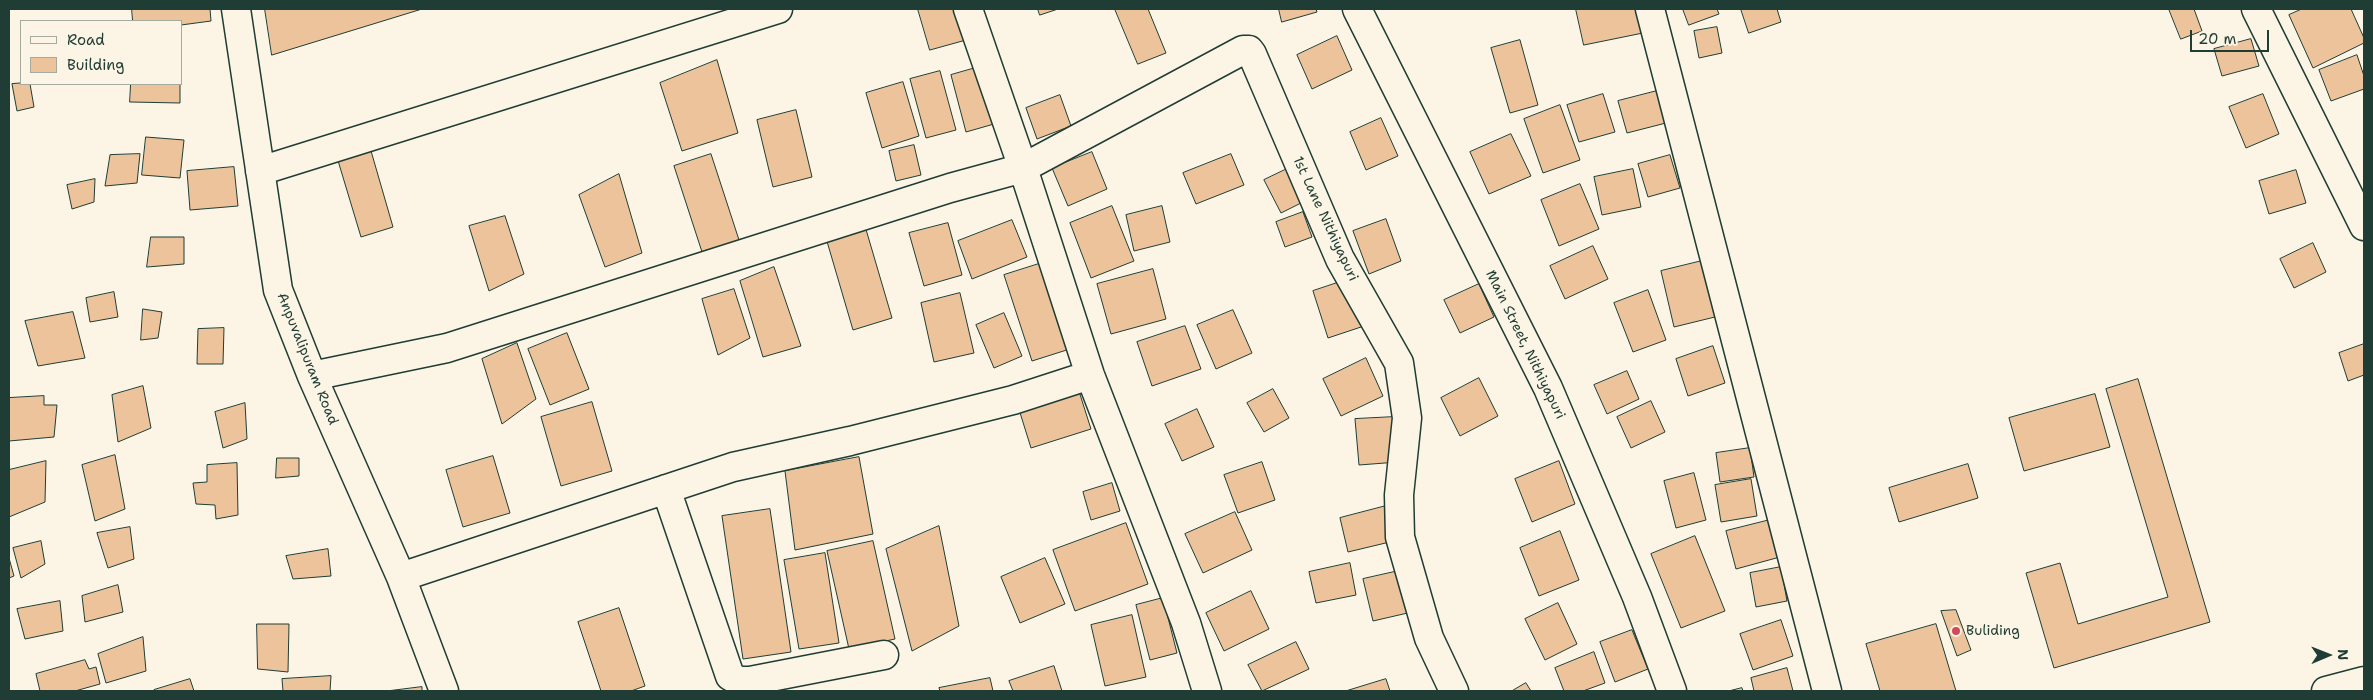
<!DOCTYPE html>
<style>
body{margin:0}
#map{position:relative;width:2373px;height:700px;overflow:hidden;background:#fcf5e5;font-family:"Shantell Sans",sans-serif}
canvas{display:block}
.frame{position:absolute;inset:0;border:10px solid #1f3d34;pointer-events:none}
.legend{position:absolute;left:20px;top:20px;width:162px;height:65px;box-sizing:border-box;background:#fcf5e5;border:1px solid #a4ab9e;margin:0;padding:6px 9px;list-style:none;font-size:15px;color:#1f3d34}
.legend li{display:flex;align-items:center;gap:10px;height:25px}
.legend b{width:25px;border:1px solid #a4ab9e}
.north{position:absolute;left:2303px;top:630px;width:50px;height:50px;-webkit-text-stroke:4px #fcf5e5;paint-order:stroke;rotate:89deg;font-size:14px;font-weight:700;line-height:20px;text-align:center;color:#1f3d34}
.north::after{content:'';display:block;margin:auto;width:18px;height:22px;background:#1f3d34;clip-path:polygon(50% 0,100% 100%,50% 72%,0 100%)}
.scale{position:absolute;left:2190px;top:30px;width:79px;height:22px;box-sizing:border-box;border:2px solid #1f3d34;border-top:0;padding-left:6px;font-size:15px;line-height:18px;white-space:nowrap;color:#1f3d34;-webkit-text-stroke:4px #fcf5e5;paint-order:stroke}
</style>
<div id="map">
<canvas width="2373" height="700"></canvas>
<div class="frame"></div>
<ul class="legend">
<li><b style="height:6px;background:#fcf5e5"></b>Road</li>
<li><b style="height:14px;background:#ecc39b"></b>Building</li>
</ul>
<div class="north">N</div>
<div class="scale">20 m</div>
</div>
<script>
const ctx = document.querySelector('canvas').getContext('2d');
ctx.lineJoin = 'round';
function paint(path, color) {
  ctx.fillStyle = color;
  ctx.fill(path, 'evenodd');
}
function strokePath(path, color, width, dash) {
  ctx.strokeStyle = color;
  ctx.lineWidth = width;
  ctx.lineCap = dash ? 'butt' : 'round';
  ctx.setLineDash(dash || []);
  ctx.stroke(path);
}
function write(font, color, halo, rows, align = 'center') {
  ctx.font = font + ' "Shantell Sans",sans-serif';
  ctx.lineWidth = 4.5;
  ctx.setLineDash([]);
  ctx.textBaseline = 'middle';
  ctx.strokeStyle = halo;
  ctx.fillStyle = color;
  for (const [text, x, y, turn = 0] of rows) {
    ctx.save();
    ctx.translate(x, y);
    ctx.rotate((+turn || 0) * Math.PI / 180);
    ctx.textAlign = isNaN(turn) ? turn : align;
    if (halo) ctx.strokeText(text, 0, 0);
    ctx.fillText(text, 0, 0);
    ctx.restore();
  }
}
const building = new Path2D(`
 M132,9h78l1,12 -30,4v-4h-48z
 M265,9h157l-150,46z
 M918,9h39l9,31 -36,10z
 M1038,9h20l-18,6z
 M1115,9h33l18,44 -28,11z
 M1279,9h37l1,3 -35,10z
 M1576,9h62l5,24 -59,12z
 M1683,9h34l2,5 -30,11z
 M1741,9h36l4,13 -32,11z
 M2169,9h25l8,22 -21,8z
 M2302,9h49l13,29v5l-51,25 -24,-53z
 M1717,27l5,26 -23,5 -5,-27z
 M1337,36l15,34 -40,19 -15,-34z
 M2251,39l8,27 -37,10 -8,-27z
 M1520,40l18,65 -28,8 -19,-65z
 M2357,55l7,21v13l-33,12 -12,-31z
 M717,60l21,73 -56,18 -22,-68z
 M979,67l15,57 -28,8 -15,-57z
 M940,71l16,59 -30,8 -16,-59z
 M903,82l16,54 -37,12 -16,-55z
 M21,83l9,1 4,23 -17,4 -5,-27z
 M131,84h49v19l-50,-1z
 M1657,91l9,32 -39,10 -9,-32z
 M1603,94l12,38 -36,10 -12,-37z
 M2263,94l16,40 -33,14 -17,-41z
 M1060,95l11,31 -34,13 -11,-31z
 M1560,105l20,55 -37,13 -19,-54z
 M796,110l16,67 -39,10 -16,-67z
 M1381,118l17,38 -32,14 -16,-38z
 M1511,134l20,42 -42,18 -19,-42z
 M146,137l38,3 -4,38 -38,-3z
 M369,144l24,83 -32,10 -25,-83z
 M914,145l7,30 -25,6 -7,-30z
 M1092,152l15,37 -39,17 -16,-38z
 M140,154l-3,29 -32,3 5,-31z
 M711,154l29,89 -37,12 -29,-89z
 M1231,154l13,31 -48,19 -13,-31z
 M1670,155l10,33 -32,9 -10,-33z
 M234,167l4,39 -48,4 -3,-39z
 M1289,168l16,33 -24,12 -17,-33z
 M1633,169l8,38 -39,8 -8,-38z
 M2296,170l10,33 -37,11 -10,-33z
 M619,174l23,79 -37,14 -26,-72z
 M95,179l-1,23 -22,7 -5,-24z
 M1580,184l19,45 -40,17 -18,-46z
 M1112,206l22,55 -43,17 -21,-55z
 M1162,206l8,36 -36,9 -8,-36z
 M1303,212l9,25 -27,10 -9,-25z
 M505,216l19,58 -35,17 -20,-65z
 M1386,219l15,42 -32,13 -16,-43z
 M1012,220l15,37 -55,22 -14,-38z
 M948,223l14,52 -38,11 -15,-53z
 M865,226l27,92 -39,12 -27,-92z
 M151,237h33v27l-37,3z
 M2313,243l13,29 -32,16 -14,-29z
 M1593,246l15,33 -43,20 -15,-33z
 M1706,260l13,56 -45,11 -13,-56z
 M1045,262l28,86 -41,13 -28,-86z
 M774,267l27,79 -38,11 -23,-76z
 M1153,269l13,50 -55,15 -14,-50z
 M1349,279l15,47 -36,12 -15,-47z
 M1479,284l15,33 -34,16 -16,-33z
 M734,289l16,49 -32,17 -16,-56z
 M1648,290l18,50 -33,12 -19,-49z
 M114,292l4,25 -28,5 -4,-24z
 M960,293l14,60 -40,9 -13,-59z
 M143,309l19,3 -4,26 -17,2z
 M1233,310l19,43 -36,16 -19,-44z
 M73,312l12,46 -47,8 -13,-45z
 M1004,313l18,43 -28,12 -18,-43z
 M1185,326l16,43 -49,17 -15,-44z
 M224,328l-1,36h-26l1,-35z
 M567,333l22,56 -39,16 -22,-56z
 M517,343l19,56 -34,25 -20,-65z
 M2364,344v31l-16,6 -9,-28z
 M1713,346l12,37 -37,13 -12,-37z
 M1366,358l17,38 -42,20 -18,-37z
 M1627,371l12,28 -32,15 -13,-29z
 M1479,378l19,38 -38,20 -19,-38z
 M2138,379l72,243 -156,46 -28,-95 34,-10 18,61 90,-27 -62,-208z
 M1077,385l14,44 -60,19 -14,-45z
 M143,386l8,42 -33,14 -6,-47z
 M1273,389l16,29 -25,14 -17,-29z
 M2095,394l15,53 -86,24 -15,-53z
 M44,396v9h13l-3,32 -45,4v-43z
 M1651,401l14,31 -34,16 -14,-31z
 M592,402l20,69 -51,15 -20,-69z
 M245,403l2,36 -24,9 -8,-36z
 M1197,409l17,38 -32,14 -17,-37z
 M1394,417l4,45 -39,3 -4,-46z
 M1750,448l4,29 -34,5 -4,-29z
 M115,455l10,54 -30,12 -13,-56z
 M493,456l17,57 -47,14 -17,-57z
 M859,457l14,77 -78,16 -10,-79z
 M277,458h22v18l-23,2z
 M46,461l-1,41 -36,15v-47z
 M1559,461l16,43 -43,18 -17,-43z
 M1262,462l13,38 -37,13 -14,-38z
 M237,463l1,52 -22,4 -1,-14 -19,-1 -3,-21 14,-1v-17z
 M1968,464l10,34 -79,24 -10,-34z
 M1694,473l12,47 -30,8 -12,-47z
 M1751,479l6,37 -36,6 -6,-37z
 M1112,483l8,28 -29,9 -8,-28z
 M1386,506l8,35 -46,11 -8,-34z
 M770,509l21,143 -48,7 -21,-143z
 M1235,512l17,38 -49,23 -18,-39z
 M1770,520l10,37 -44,12 -10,-38z
 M1126,523l22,61 -73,27 -22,-61z
 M939,526l20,100 -47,25 -26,-102z
 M130,527l4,32 -26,9 -11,-35z
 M1560,531l19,49 -40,16 -19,-48z
 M1695,536l30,75 -44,17 -30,-74z
 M41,541l4,23 -24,14 -8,-30z
 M873,541l22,98 -46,10 -22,-98z
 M328,549l3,27 -38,3 -7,-23z
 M825,553l14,90 -40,6 -15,-89z
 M9,558l5,18 -5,2z
 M1045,558l20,46 -45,19 -19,-46z
 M1350,563l6,32 -40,8 -7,-31z
 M1781,567l6,34 -31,6 -6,-34z
 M1403,570l9,42 -39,9 -10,-42z
 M118,585l5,27 -38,10 -3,-26z
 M1251,591l18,38 -45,22 -18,-38z
 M1163,598l14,55 -27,7 -14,-55z
 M60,601l3,30 -38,8 -8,-30z
 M1558,603l19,41 -32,16 -20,-41z
 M619,608l26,78 -14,5h-30l-23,-69z
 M1956,610l15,40 -14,6 -16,-45z
 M1132,615l14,62 -41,9 -14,-61z
 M1781,620l12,36 -40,14 -13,-36z
 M257,624h32l-1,48 -30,-3z
 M1936,624l20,67h-76l-14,-47z
 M1632,630l16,39 -33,13 -15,-40z
 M143,637l3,34 -40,12 -8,-29z
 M1296,642l13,27 -47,22 -14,-26z
 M1594,652l11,31 -22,8h-19l-9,-23z
 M85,660l4,9 7,-2 4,17 -25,7h-35l-4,-17z
 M1054,666l8,25h-49l-4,-10z
 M1787,668l6,23h-39l-3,-13z
 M331,676l-1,15h-47l-1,-12z
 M990,678l3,13h-53l-1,-3z
 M190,679l4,12h-40v-1z
 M1386,679l4,12h-44z
 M1526,683l5,8h-19z
 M422,687v4h-35z
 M1742,688l1,3h-14z`);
paint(building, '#ecc39b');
strokePath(building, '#1f3d34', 1);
const minor = new Path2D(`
 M236,9l42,281 34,86 89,201 43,114
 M968,9l55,159 67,207 96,248 21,68
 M1357,9l191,379 89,209 35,94
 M1650,9l177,682
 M2256,9l108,217
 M260,171l518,-162
 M312,376l135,-28 503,-160 73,-20 220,-118h6l3,4 88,205 59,104 8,55 -8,77 1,42 29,101 25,53
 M666,489l64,187 9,5h11l134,-26
 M401,577l332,-110 117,-26 163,-41 77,-25`);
const major = new Path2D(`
 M2326,691l38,-10`);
strokePath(minor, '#1f3d34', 31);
strokePath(major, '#1f3d34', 31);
strokePath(minor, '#fcf5e5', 28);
strokePath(major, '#fcf5e5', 28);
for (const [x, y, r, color] of [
 [1956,631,5,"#d1495b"]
]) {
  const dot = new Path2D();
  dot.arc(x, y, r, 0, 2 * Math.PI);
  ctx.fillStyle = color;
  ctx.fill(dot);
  strokePath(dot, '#fcf5e5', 2);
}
write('14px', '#1f3d34', '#fcf5e5', [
 ["1st Lane Nithiyapuri",1325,219,65],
 ["Main Street, Nithiyapuri",1525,345,64],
 ["Anpuvalipuram Road",307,359,68]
]);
write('14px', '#1f3d34', '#fcf5e5', [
 ["Buliding",1966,631]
], 'left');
</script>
